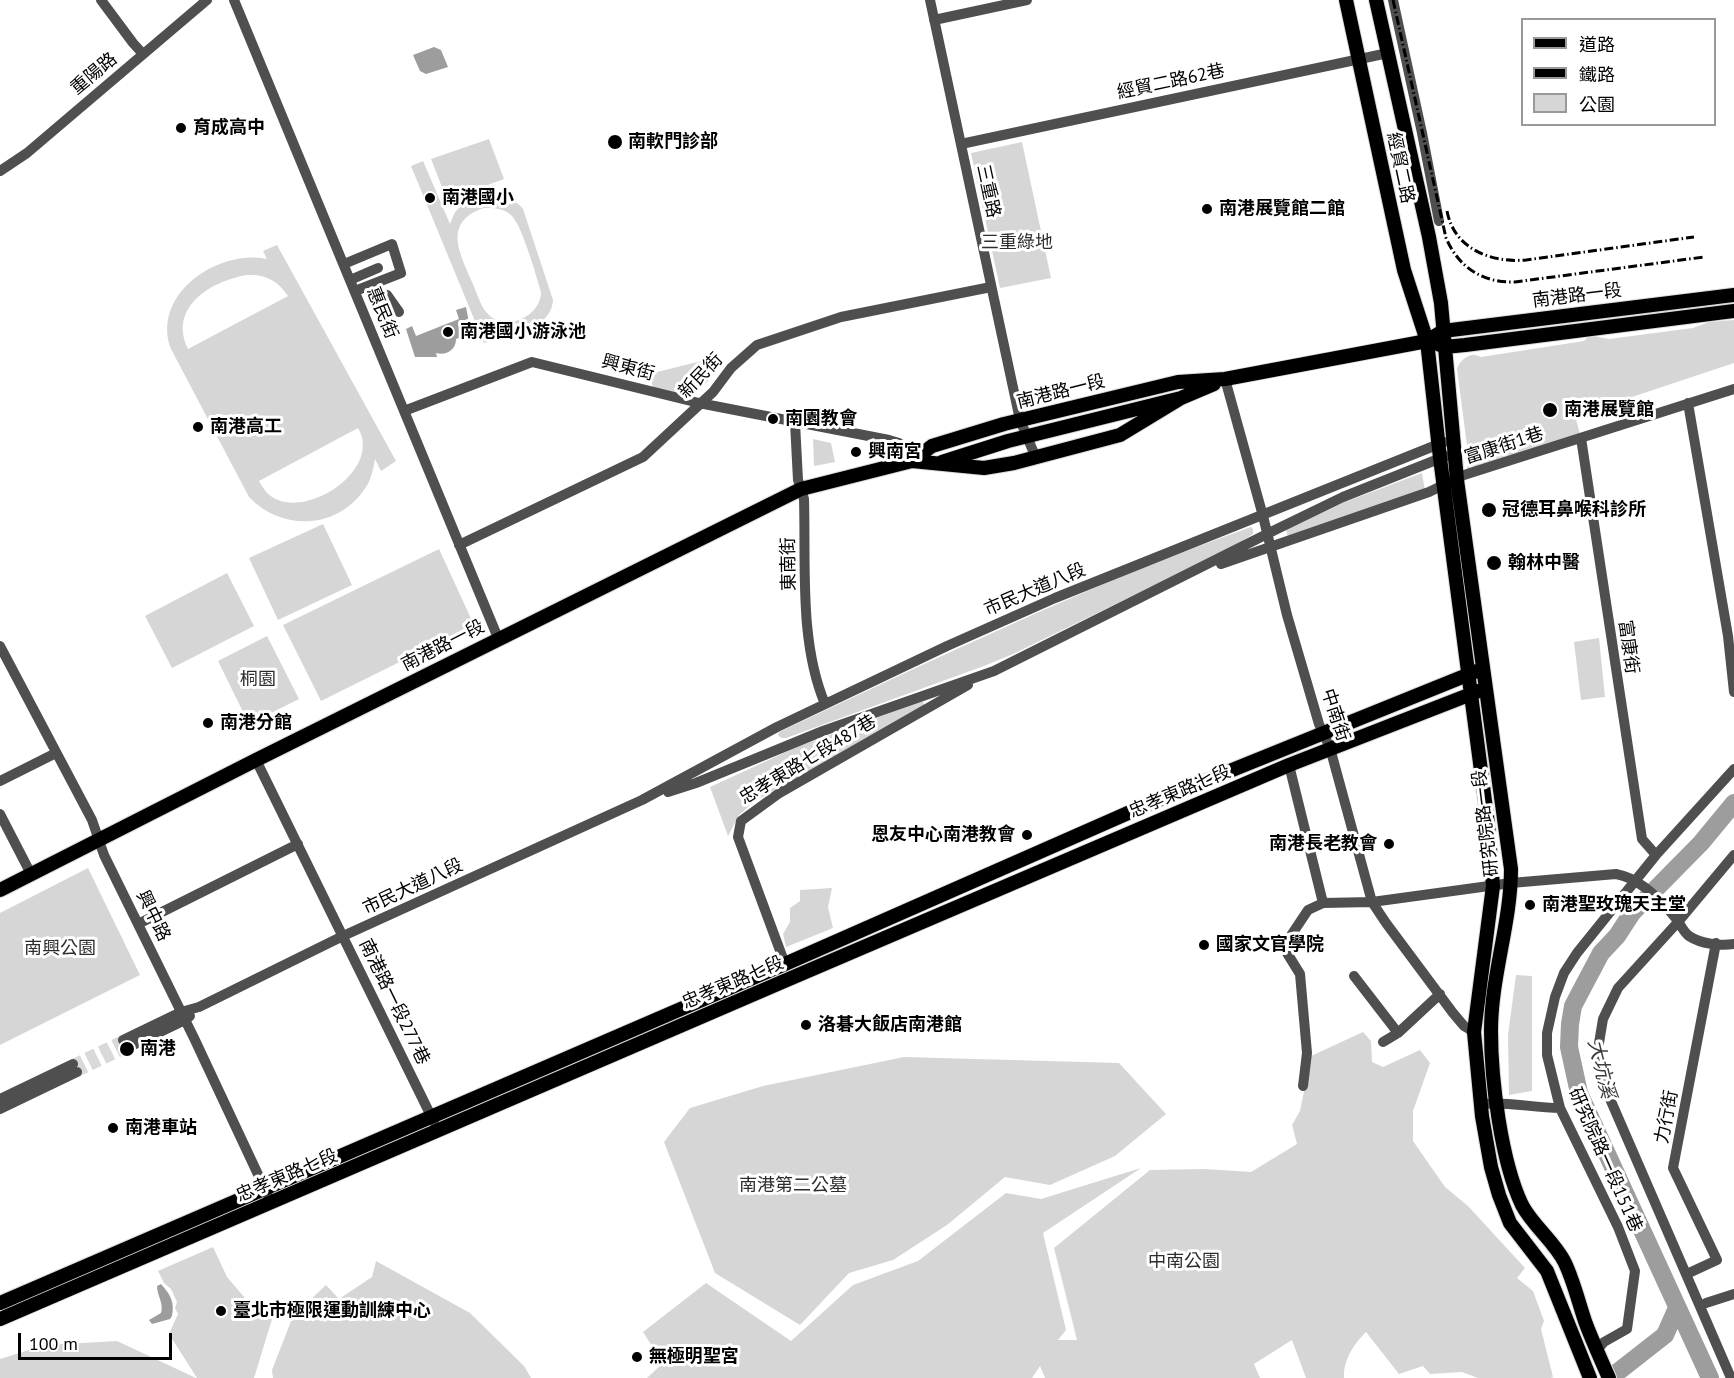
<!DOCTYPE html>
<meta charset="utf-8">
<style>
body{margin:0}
#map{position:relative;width:1734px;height:1378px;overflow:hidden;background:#fff;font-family:"PT Sans","Noto Sans TC",sans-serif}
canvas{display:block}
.legend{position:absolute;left:1521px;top:18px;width:195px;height:108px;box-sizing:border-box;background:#fff;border:2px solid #999;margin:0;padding:8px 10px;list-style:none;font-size:18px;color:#000}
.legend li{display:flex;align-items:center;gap:12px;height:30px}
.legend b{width:30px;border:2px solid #999}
.scale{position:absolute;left:18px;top:1333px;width:154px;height:27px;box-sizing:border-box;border:3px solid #000;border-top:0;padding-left:8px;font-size:18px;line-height:21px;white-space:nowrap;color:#000;-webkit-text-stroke:4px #fff;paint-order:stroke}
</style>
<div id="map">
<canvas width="1734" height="1378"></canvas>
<ul class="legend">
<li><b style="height:8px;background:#000"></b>道路</li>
<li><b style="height:8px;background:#000"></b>鐵路</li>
<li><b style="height:16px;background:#d6d6d6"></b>公園</li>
</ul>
<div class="scale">100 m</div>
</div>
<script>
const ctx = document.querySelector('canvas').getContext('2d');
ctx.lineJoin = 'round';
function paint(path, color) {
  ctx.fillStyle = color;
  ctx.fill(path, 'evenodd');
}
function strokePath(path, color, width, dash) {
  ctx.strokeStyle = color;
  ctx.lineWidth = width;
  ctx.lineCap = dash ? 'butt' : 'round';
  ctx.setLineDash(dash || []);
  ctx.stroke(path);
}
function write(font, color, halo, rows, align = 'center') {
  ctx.font = font + ' "PT Sans","Noto Sans TC",sans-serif';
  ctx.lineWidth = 6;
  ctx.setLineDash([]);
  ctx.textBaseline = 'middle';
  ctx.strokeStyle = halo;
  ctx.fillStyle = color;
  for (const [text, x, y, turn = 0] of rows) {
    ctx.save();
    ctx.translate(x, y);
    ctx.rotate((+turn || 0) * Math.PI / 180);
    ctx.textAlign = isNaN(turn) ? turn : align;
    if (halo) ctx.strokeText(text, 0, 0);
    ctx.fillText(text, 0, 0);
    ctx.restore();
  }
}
paint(new Path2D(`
 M489,139l15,40 -57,21 -16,-41z
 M1022,142l29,136 -51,10 -29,-135z
 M423,161l27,63c2,-4 3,-9 6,-13 15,-17 52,-22 67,-2l30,91c-1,27 -42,41 -62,27l4,13 -11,3 -73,-177zM484,208c10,0 19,0 27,7 11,10 25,60 30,77 0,24 -34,40 -52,23 -9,-8 -12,-23 -17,-33 -12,-29 -30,-60 12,-74z
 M277,245l119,216 -15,10 -6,-12c-2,11 -4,22 -11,31 -28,40 -83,41 -115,7l-78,-148c-20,-54 46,-100 96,-90l-4,-8zM247,275c19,-1 31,6 41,21l-100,53c-20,-42 23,-68 59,-74zM358,428c26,43 -58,97 -91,65 -3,-4 -6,-8 -8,-12z
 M1734,320v43l-159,53 5,18 -112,36 -1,-2 1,-15 -11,-84c3,-10 14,-18 24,-12l103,-16 4,-4 5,-1 16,3 84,-11 16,-6z
 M705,360l7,17 -19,20 -40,-10 -4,-13z
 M813,439l18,4 4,19 -21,4z
 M1422,473l3,18 -137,46 -2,-7 59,-28z
 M323,524l29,61 -74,35 -29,-62z
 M1251,527l2,2v5l-20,13 -220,107 -29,12 -198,72h-5l-3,-3 1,-3c155,-72 310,-148 472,-205z
 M439,549l35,76 -153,76 -38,-76z
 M227,573l27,53 -82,42 -27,-52z
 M267,636l32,63 -50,25 -31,-63z
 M1599,638l6,59 -24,3 -7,-58z
 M923,701l2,6 -170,94 -16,14 -11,21 -18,-49 87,-40z
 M88,868l52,107 -140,70v-132z
 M832,888l-4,19 5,21 -47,19 -3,-13 7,-12v-14l10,-7v-11z
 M1516,975l16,1v115l-23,4 -1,-60z
 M1363,1032l8,9 1,21 11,5 37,-17 10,13 -17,48v30l32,46 23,19 57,62 -8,10 16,13 11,30 -3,8 12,48 -2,1h-73l-16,-6 -32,2 -7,-8 -24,8 -33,-42c-12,12 -23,28 -22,46h-38l-14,-38 -38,24 6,14h-215l-5,-12 -8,12h-385l16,-15 -20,-31 63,-49 85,58 62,-56 65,-24 88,-68 35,6 100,-31 -98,65 23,97 -8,10h19l-23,-92 96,-78 54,-1 47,3 46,-28 -5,-19 8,-14 11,-55z
 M904,1057l215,6 47,51 -51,42 -65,29 -45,-8 -58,48 -54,35 -44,13 -49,52 -85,-52 -51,-131 26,-34 73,-22z
 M213,1247l14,30 18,21 28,18 -19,62h-57l-28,-44 9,-20 -3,-6 2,-6 -6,-13 -7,-6 -6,-12z
 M376,1261l94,52 54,53 7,12h-258l-1,-8 21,-54 33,-31 13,14 33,-22z
 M117,1341l79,37h-196v-19l45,-14z`), '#d6d6d6');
paint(new Path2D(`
 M434,47l7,3 7,17 -22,7 -6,-3 -7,-16z
 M466,307l4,21 -4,7 -10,4c0,11 -10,17 -20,14l1,4h-22l-9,-28 6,-3 4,10 43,-17 -3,-9z
 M161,1284c9,10 14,18 11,32l-2,3 -18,5 -3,-4 12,-7c3,-10 -4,-17 -4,-27z`), '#9d9d9d');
strokePath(new Path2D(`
 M1610,1378l55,-43 12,-27
 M1710,1378l-131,-285 -10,-46 1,-23 3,-18 10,-19 18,-34 16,-17 15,-23 69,-70 33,-40`), '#9d9d9d', 18);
strokePath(new Path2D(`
 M73,1064l50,-24
 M77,1072l50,-24`), '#d9d9d9', 10, [10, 5]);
const major = new Path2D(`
 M1346,0l58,270 23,71 13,117 48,366 5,62 -19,146 8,84 9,51 8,28 11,28 37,48 43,107
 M1376,0l53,237 12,66 16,177 54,389c0,54 -20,107 -20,162 0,48 10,130 31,174 11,21 33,37 43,58 9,19 14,41 21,61 7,18 15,36 23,54
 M1438,344l7,3 20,-2 269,-34
 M912,461l20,-15 72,-22 174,-42 47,-3 202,-38 16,-10 291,-36
 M942,462l66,-21 173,-43 33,-14
 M0,890l256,-130 545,-271 111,-28 72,7 30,-5 106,-28 61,-37
 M0,1303l785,-339 368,-162 329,-133
 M0,1319l789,-340 500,-214 195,-76`);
strokePath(major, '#dbdbdb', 16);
strokePath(new Path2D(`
 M101,0l32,43 10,11
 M234,0l264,638
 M930,0l90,420 16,38
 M1393,0l29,133 17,88
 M934,20l93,-20
 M961,144l427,-91
 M0,171l27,-18 180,-153
 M344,264l48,-20 9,29 -46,18
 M350,280l28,-12
 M387,295l12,17
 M1225,379l38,137 24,99 32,109 11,24 42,154 14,21 67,90 11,13 10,6
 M1688,403l40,233 6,56
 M404,411l128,-49 167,41 190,37 10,3 13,18
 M795,423l3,57 6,19c2,66 -5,143 21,205
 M1581,438l61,401 14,16
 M459,545l184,-88 70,-65 18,-24 26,-23 84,-28 150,-30
 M1221,564l208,-72 35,-17 270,-86
 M0,646l92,174 12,35 90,183 77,164
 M256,760l178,362
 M1289,765l34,138
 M0,781l56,-28
 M668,792l28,-9 127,-52 171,-60 283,-142 66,-32 103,-41
 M0,814l31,60
 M138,924l160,-80
 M785,964l-47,-127 3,-16 37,-27 190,-109
 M1354,976l44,57 -15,9
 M1398,1033l42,-39
 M123,1040l58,-28 18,-5 144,-71 299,-136 135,-73 170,-81 108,-48 389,-156
 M127,1048l58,-28 5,-4
 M1303,1086l4,-33 -7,-79 -13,-21 1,-13 20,-30 15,-7 49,-1 139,-19 105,-9c24,4 47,28 62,47 3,5 6,11 11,15 12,8 31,10 45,8
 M0,1099l73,-35
 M1480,1104c27,-3 53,4 80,4
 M0,1109l77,-37
 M1691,1272l26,-12 -44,-92 43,-225
 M1706,1303l28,-9
 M1597,1350l7,-8 23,-13 8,-58 -17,-44 -58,-119 -13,-53v-22l8,-36 9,-24 13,-20 79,-98 78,-86
 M1731,1378l-127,-293 -5,-20v-22l4,-24 15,-31 60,-66 56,-67`), '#4f4f4f', 10);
strokePath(major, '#000', 14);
strokePath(new Path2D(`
 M1393,0l53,238c13,30 37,45 69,44l189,-25
 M1447,211c7,38 44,52 79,49l168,-23`), '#000', 3, [9, 3, 1.5, 3]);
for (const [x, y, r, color] of [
 [181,128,6,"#000"],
 [615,142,8,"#000"],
 [430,198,6,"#000"],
 [1207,209,6,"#000"],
 [448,332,6,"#000"],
 [1550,410,8,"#000"],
 [773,419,6,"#000"],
 [198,427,6,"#000"],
 [856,452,6,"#000"],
 [1489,510,8,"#000"],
 [1494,563,8,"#000"],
 [208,723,6,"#000"],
 [1027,835,6,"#000"],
 [1389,844,6,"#000"],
 [1530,905,6,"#000"],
 [1204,945,6,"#000"],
 [806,1025,6,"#000"],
 [127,1049,8,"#000"],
 [113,1128,6,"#000"],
 [221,1311,6,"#000"],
 [637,1357,6,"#000"]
]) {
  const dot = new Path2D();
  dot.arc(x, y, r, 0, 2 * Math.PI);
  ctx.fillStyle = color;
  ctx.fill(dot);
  strokePath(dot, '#fff', 2);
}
write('18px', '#000', '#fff', [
 ["重陽路",94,74,-40],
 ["經貿二路62巷",1171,82,-12],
 ["經貿二路",1400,168,78],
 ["三重路",988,191,78],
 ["南港路一段",1577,296,-7],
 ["惠民街",382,313,68],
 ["興東街",628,368,15],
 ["新民街",701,376,-46],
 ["南港路一段",1061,392,-14],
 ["富康街1巷",1504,446,-18],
 ["東南街",789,564,-91],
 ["市民大道八段",1035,590,-23],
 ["南港路一段",443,646,-27],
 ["富康街",1628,647,82],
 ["中南街",1335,715,72],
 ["忠孝東路七段487巷",808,760,-31],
 ["忠孝東路七段",1180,792,-23],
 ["研究院路一段",1486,823,-97],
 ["市民大道八段",413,887,-25],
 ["興中路",153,916,64],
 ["忠孝東路七段",733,983,-23],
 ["南港路一段277巷",394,1002,64],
 ["力行街",1667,1117,-79],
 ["研究院路一段151巷",1605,1160,66],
 ["忠孝東路七段",287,1176,-23]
]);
write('bold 18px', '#000', '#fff', [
 ["育成高中",193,128],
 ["南軟門診部",628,142],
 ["南港國小",442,198],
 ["南港展覽館二館",1219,209],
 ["南港國小游泳池",460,332],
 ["南港展覽館",1564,410],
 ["南園教會",785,419],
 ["南港高工",210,427],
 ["興南宮",868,452],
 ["冠德耳鼻喉科診所",1502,510],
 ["翰林中醫",1508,563],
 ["南港分館",220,723],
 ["恩友中心南港教會",1015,835,"right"],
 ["南港長老教會",1377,844,"right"],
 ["南港聖玫瑰天主堂",1542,905],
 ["國家文官學院",1216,945],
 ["洛碁大飯店南港館",818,1025],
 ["南港",140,1049],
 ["南港車站",125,1128],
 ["臺北市極限運動訓練中心",233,1311],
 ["無極明聖宮",649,1357]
], 'left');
write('18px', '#2d2d2d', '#fff', [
 ["三重綠地",1017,243],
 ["桐園",258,680],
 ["南興公園",60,949],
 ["南港第二公墓",793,1186],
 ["中南公園",1184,1262]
]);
write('italic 20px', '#3e3e3e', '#fff', [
 ["大坑溪",1601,1069,76]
]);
</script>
